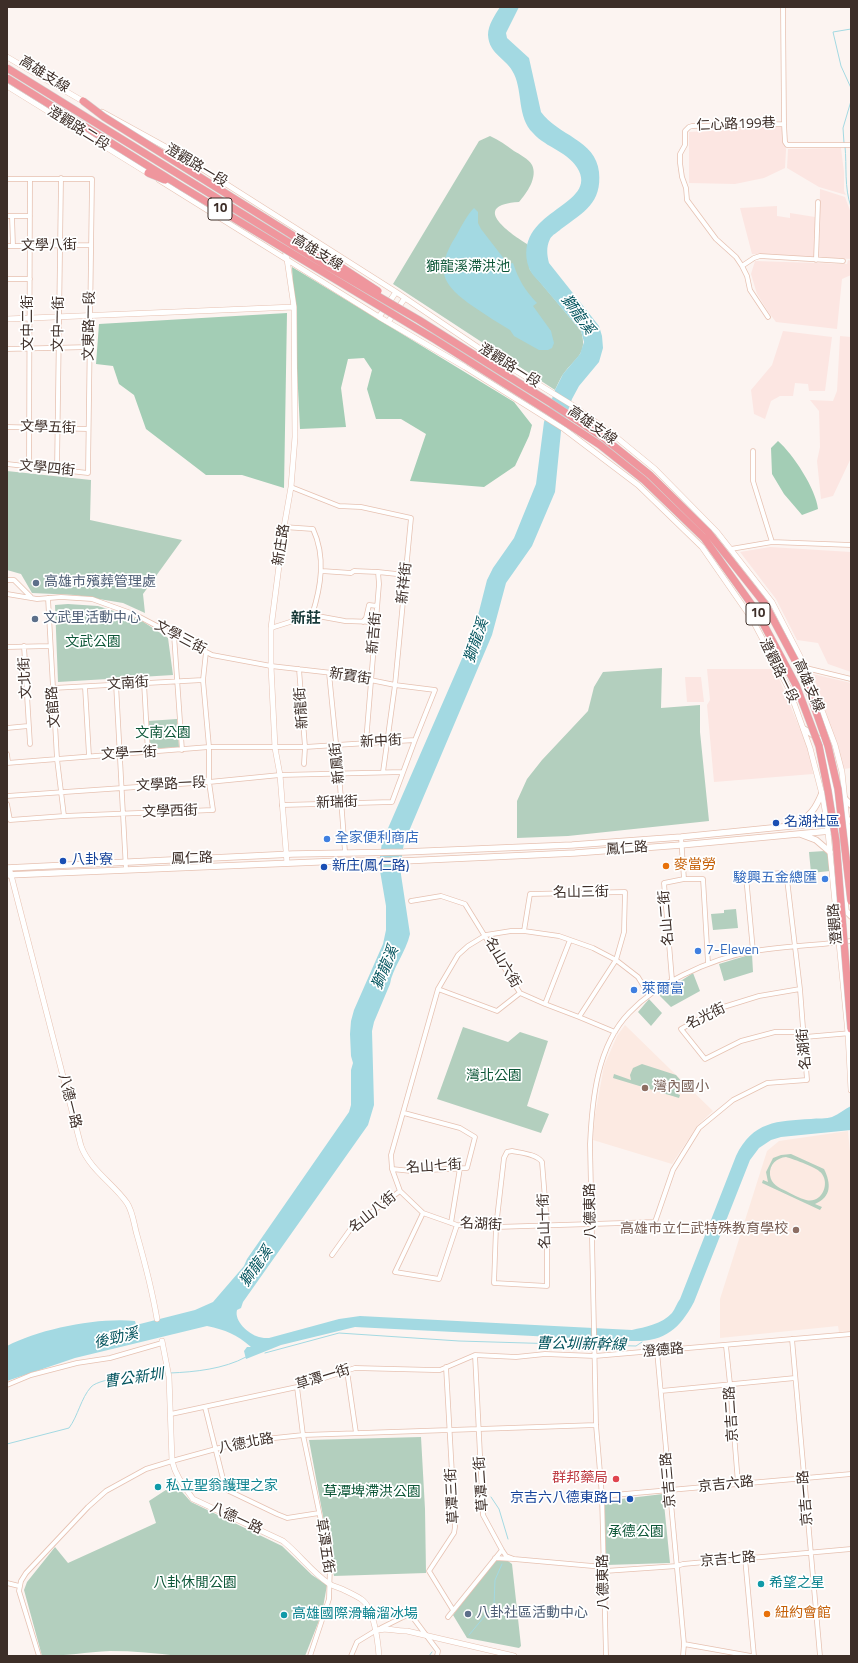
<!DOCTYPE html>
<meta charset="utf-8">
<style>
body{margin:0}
#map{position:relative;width:858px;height:1663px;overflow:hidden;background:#fcf4f1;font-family:"Titillium Web",sans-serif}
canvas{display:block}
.frame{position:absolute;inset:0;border:8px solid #3d2e28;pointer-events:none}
</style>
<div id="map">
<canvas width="858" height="1663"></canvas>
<div class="frame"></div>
</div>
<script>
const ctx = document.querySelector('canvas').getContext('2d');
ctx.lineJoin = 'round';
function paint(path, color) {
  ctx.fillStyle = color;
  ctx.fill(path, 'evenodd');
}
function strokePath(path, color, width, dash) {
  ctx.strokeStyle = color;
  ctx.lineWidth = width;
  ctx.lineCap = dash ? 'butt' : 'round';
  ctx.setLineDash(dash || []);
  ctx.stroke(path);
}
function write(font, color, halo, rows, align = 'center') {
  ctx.font = font + ' "Titillium Web","Noto Sans TC",sans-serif';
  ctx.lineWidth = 3.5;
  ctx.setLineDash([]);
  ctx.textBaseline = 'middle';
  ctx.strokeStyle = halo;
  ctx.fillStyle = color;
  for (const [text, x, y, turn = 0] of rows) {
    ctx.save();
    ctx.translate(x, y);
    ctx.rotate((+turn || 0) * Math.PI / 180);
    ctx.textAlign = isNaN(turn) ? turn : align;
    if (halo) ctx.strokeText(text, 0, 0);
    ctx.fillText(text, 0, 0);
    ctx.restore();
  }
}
paint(new Path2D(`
 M625,1025l88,86 -16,15 -25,38 -79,-24 2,-25 9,-49 13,-30z
 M848,1131l3,31v169l-12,1 -1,-6 -118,12v-39l47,-148 12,-10z`), '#fceae2');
paint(new Path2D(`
 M782,126l4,24 -1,18 -21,10 -29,6 -46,-1v-51z
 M841,148l3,24v19l2,4 -27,-8 -32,-19 1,-19z
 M820,189l25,8 6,16v46l-32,-2z
 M777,206v10l13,2v-5l25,4 -1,40 -62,-3 -12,-46z
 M848,260l3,1v14l-9,4 -5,50 -61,-7 -7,-9 -12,-19 -6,-20 4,-13 92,3z
 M783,331l49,6 -7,54h-16l-1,-7 -13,-1 -2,13h-13l-9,5 -6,18 -11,-5 -3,-24 21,-25z
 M840,336l11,1v121l-18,38 -12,3 -4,-38 3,-14 -1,-36 -9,-11 23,1 4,-10z
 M770,547l81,5v120l-23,-8 -10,-21 -21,-3 -21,-41 -36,-47z
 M707,669h68l35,84 3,21 -99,8 -7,-77 3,-5z
 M813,674l38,9v85l-7,1z
 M685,677h16l3,25h-17z`), '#fce6e2');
paint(new Path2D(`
 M490,136c9,4 16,9 24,15 5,3 15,8 18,14 6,12 -5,28 -13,37 -49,3 -11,30 8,42v13l3,13 51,61c7,23 -5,26 -17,42 -4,5 -6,11 -9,17l-162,-106 86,-143z
 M7,471l84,9 -1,40 92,20 -39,54 2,19 -22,-10 -48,-8 -43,-2 -11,-19 -14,-4z
 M68,604l30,2 25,8 19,7 26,17 5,37 -115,7 -3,-77z
 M662,668l-1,40 39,-3v27l9,89 -141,15 -51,2v-37l10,-22 15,-19 46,-49 6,-24 9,-15z
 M177,719l2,28 -29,2 -2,-28z
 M825,851l3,2 2,18 -19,2 -2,-21z
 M736,909l2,19 -25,2 -2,-16 13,-1v-3z
 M752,954l1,18 -29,9 -5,-17z
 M693,973l7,18 -29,16 -12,-12z
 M649,999l13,14 -11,13 -13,-14z
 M463,1027l45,15 12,-10 28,9 -21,65 22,8 -8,19 -104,-34z
 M642,1064l34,11 6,7 -1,7 -6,4 5,2 -1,3 -66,-20 1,-4 17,6 -1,-5 3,-7z
 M791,1154l33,15c7,14 8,28 -9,35l7,3 -2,3 -58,-27 1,-3 5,2 -2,-10 7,-14 8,-3zM786,1157c7,2 33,11 36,17 8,11 -1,30 -16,26 -7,-2 -14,-6 -20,-9 -7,-3 -15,-7 -16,-16 -1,-11 7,-17 16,-18z
 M421,1437l4,72 1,64 -92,3 -25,-136z
 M175,1484l16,18 91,44 30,29 15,10 -5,28 -17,43h-126c-22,-3 -46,-5 -69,-5 -23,1 -45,5 -68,5l-18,-66 3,-8 28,-35 13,16 88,-40 -7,-22z
 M663,1494l7,69 -64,2 -2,-64z
 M496,1559l12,2 4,3 9,82 -2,2 -52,-10 -14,-23z`), '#b3cfbe');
paint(new Path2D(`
 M292,267l222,135 18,23 -3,11 -14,30 -31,21 -74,-6 16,-47 -25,-15h-25l-9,-30 5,-19 -8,-12 -16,1 -7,29 5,39 -46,2z
 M287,313l-3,175 -42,-13h-36l-60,-46 -12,-34 -15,-11 -6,-18 -17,-2 3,-40z
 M778,441c15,13 38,48 40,68l-16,6 -18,-21 -12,-20 -1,-26z`), '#a3cdb5');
paint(new Path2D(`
 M500,7h19l-13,26 1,5 22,20 12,54c16,23 55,28 58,60 3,31 -15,40 -38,57 -3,3 -9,6 -11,10 -4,8 -3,16 -1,24l50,63 3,10 1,12 -4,14 -20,24 -7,13 -11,32 -6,61 -23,54 -26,37 -14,52 -88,208 -4,25 10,66c-4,18 -18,35 -20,50l-16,38 -2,9 2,74 -6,20 -125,177 -2,6 -4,2c-3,11 11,24 22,27 3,1 7,1 10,1l70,-19 21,-3 272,14c13,-3 30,-6 40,-17 3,-4 5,-10 8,-14l56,-143c17,-35 41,-35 75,-37 6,-1 16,0 21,-2 7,-3 13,-8 19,-11v24l-70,7 -10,3 -12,8 -9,12 -56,142c-15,28 -30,40 -62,39l-277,-14 -74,18 -35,14 -2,-8 3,-4h4c-15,-13 -25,-17 -44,-21l-132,32 -68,23v-35c32,-17 92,-29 128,-25l1,4 59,-15 18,-8 31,-36 3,-7 102,-147 2,-7v-35l2,-7 -2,-7 -1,-22 1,-13 3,-11 29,-66 3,-14v-24l-7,-41 3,-23 92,-211 13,-51 6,-12 21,-30 22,-54 8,-62 11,-32 8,-16 17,-20 4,-12 -3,-11c-13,-15 -26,-31 -39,-46 -4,-5 -11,-11 -13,-17 -18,-57 67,-61 50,-97 -9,-19 -33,-23 -46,-38 -16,-16 -10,-40 -19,-59 -7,-16 -25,-19 -26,-39 0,-10 7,-20 12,-28z
 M474,208l4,4v11l3,6 27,35 5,-1c5,16 13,29 24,40l-4,3 18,25 3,12 -2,5 -4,2h-9l-25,-14 -4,-6c-12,-7 -24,-15 -36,-23 -32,-22 -40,-36 -18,-71 5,-9 11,-21 18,-28z`), '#a3d9e2');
strokePath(new Path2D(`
 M851,29l-18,3 8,34 10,22
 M844,143l-1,-15 8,-27
 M845,146c2,21 -1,41 6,61
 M597,1345l39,1 6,-4
 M265,1353l74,-20 120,8 134,4
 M170,1373c25,-1 54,-4 76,-16
 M7,1444l62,-16c9,-12 12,-30 22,-41 9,-10 60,-13 76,-14
 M491,1497l8,12 9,30
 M469,1635l25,-30 1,-25 7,-16
 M429,1656l3,-4`), '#a3d9e2', 1);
const minor = new Path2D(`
 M783,7l1,117
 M7,179h85l-4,294 -81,-9
 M7,216h23
 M12,216l1,30
 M7,246l84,-1
 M816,260l2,-58
 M742,266l12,-8 6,-2 83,5
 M7,279h23
 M768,317l-18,-27 -3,-14 -5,-10 -6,-9 -20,-18 -29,-39 -1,-12 -4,-11 -2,-14v-9l5,-9v-14l4,-4 3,-1 92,-2 1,18 2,3h64
 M7,349l83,-2
 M7,427l81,2
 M753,451v30l19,61
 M29,467l1,-288
 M57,470l4,-292
 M291,487l48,19 22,1 50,11 -16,167 -12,87
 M284,527l29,2c13,28 8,58 -1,86
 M731,549l41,-7 79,3
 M322,571l29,2 3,-2 24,1 28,3
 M7,580h7l17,17
 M7,594l30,5 24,-2 31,2 44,16 76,40 59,11 70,8 54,11 40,5 -20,50 -23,62 -110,3
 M48,598l9,161 7,57
 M363,622l3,-4 3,-13 8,1
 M271,628l41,-13 33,6 30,1
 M174,635l8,115
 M24,646l6,98
 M7,647l43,-1
 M806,668l45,11
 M299,669l6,78 -1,17
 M329,673l10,100 6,79
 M144,683l4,70
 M116,684l10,186
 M85,687l4,69
 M53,688l150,-8
 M7,728l21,-2
 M366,742l13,-158 -1,-12
 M7,754l1,8
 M7,763l202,-16h96l110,-7
 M7,796l202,-14 71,-7 123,-3
 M7,804l3,16 54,-4 149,-6 -4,-28v-35l-6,-67 3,-28
 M681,837l3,42
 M411,901l30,-5 24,8 55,89 -23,18 -59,-22
 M524,931l6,-37 95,-2 -1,40 -8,28 -37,57 -34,-13 25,-64
 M672,980l-8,-97 20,-4h19l5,84
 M800,989l-41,7 -42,13 -36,20 24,30 36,-18 34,-9h29
 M520,993l25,11
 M649,995l-11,-18 -22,-17 -23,-12 -34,-12 -35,-5h-13l-25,4 -18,11 -10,9 -20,34 -47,166 1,14 8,22 23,22 34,12 39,2 159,-5 18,-52 26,-42 34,-28 34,-17 40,-3 -7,-91 -13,-110 -2,-5 -4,-1 -35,3 7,75
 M579,1017l36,15
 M805,1037l46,-4
 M512,1151c9,2 25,3 30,11l5,62v62l-53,-3 2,-56 8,-69 3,-6z
 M392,1169l19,2 56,-3 8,-31 -15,-9 -56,-15
 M423,1213l-28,59 44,7 18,-54
 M451,1223l9,-55
 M332,1255l20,-28 48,-36
 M792,1339l28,317
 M726,1346l4,38 8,99
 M657,1351l27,293 -1,12
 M475,1355l8,160 19,35 4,6 8,3 90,8
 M446,1367l9,160 -1,6 -25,38 24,39
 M347,1371l9,62
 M7,1385l24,-10 46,-12 33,-5 52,-15
 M297,1387l6,48 27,129 -1,35 -19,57
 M661,1391l134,-13
 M205,1407l20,80 4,4 48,23 10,4 32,-5
 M171,1414l126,-27 58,-19 79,2h6l35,-15 41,2 29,-3 50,2 256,-22
 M602,1496l249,-22
 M495,1558l18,1
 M745,1558l9,98
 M605,1571l72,-5 6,-2 168,-15
 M7,1583l12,3
 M448,1617l54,-67
 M381,1628l26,-13h4l27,36 -1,5
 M684,1644l67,12
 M39,1656l-20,-65 2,-10 5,-8 62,-66 18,-16 40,-22 26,-8 51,-14 42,-8 38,-4 293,-10
 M351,1656l6,-14 18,-11
 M606,1656l-4,-160 -6,-71 -6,-281c2,-44 7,-98 39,-131 15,-16 35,-29 54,-38 22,-11 47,-20 72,-24 31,-5 64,-6 96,-10`);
const tertiary = new Path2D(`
 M7,57l79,46
 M7,86l144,89
 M102,112l80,44 214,136 83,56 93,57 44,32 39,32 62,63 55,70 34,66 29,77 7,27 9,88
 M159,180l220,137 86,50 99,62 74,56 64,62 50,72 37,70 21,59 13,50 4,24 21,211 3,57
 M281,227l6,33
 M379,317l17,-25
 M7,319l287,-12
 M388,322l17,-24
 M287,863l-7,-88 -5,-27 -4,-82v-38l13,-101 7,-40 4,-50 -1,-130 -7,-48
 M10,871l71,275c9,24 32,37 46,57 6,9 7,22 10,32 8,28 15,55 20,84
 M162,1341l7,36 3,84c4,16 12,25 21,38l90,42c16,13 28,30 45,42 4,3 9,4 14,6 6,3 13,6 19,10 13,8 17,43 18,57
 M375,1631c10,-5 21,1 32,0l107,25`);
const secondary = new Path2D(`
 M804,729l17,11 18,83
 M843,797l8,8
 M797,825c14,-11 18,-15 25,-32
 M838,827l8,84 5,5
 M800,834l16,6 14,12
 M850,856l1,-1
 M7,868l286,-14 111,-2 168,-7 109,-8 170,-17
 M7,875l334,-14h62l172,-8 106,-8 170,-16`);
strokePath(minor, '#e6c1b1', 5.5);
strokePath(tertiary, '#e6c1b1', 6);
strokePath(secondary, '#e6c1b1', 7);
strokePath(minor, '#fff', 4);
strokePath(tertiary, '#fff', 5);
strokePath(secondary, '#fff', 5.5);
const motorwayBridge = new Path2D(`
 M7,68l318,197 94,55 132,83 53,35 46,37 58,57 57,72 39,73 24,69 10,43 13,112
 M7,78l175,109 252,152 114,72 52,34 44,35 60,58 53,74 39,73 23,61 9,45 8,50 15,188
 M83,101l21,16 185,116 89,58
 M148,173l17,7`);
strokePath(motorwayBridge, '#d4d1d0', 8, []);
strokePath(motorwayBridge, '#ef969d', 7);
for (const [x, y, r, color] of [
 [36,583,4,"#5c6f8a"],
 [35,619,4,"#5c6f8a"],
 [776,823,4,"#1a4fb4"],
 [327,839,4,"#3f7fe0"],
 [63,861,4,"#1a4fb4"],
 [666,866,4,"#e8710a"],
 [324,867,4,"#1a4fb4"],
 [825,879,4,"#3f7fe0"],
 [698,951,4,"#3f7fe0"],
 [634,990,4,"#3f7fe0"],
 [645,1088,4,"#8d6e63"],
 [796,1230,4,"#8d6e63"],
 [616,1479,4,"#e0444e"],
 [158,1487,4,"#0f9aa8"],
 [630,1499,4,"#1a4fb4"],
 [761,1584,4,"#0f9aa8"],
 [468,1614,4,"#5c6f8a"],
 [767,1614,4,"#e8710a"],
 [284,1615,4,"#0f9aa8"]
]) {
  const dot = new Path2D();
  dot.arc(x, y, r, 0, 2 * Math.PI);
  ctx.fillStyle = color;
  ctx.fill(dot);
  strokePath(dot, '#fff', 1.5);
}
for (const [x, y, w] of [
 [220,209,24],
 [758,614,24]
]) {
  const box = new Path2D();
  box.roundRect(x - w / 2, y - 11, w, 22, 3);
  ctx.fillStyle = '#fff';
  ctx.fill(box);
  strokePath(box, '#3d2e28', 1);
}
write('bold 13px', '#3d2e28', null, [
 ["10",220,209],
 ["10",758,614]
]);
write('14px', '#3d2e28', '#fff', [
 ["高雄支線",44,75,32],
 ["仁心路199巷",736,125,-2],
 ["澄觀路二段",78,129,32],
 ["澄觀路一段",196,166,31],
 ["文學八街",49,246,-1],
 ["高雄支線",317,253,31],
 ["文中二街",29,323,-90],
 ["文中一街",59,324,-89],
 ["文東路一段",90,326,-89],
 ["澄觀路一段",509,366,32],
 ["高雄支線",592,426,35],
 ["文學五街",48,428,2],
 ["文學四街",47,469,6],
 ["新庄路",282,545,-81],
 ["新祥街",405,583,-84],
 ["新吉街",375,633,-85],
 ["文學三街",180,638,28],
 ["澄觀路一段",778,671,64],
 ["新寶街",350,677,9],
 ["文北街",26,678,-93],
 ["文南街",128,684,-4],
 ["高雄支線",808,686,66],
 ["文館路",54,707,-94],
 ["新龍街",302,708,-94],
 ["新中街",381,742,-3],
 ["文學一街",129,754,-3],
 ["新鳳街",338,763,-96],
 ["文學路一段",171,785,-3],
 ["新瑞街",337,803,-2],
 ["文學西街",170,812,-2],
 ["鳳仁路",627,849,-4],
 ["鳳仁路",192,859,-2],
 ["名山三街",581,893,-1],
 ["名山二街",667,918,-95],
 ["澄觀路",836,924,-95],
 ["名山六街",502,963,59],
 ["名光街",706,1017,-26],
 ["名湖街",805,1049,-95],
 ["八德一路",69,1101,76],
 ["名山七街",434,1167,-4],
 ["八德東路",591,1211,-91],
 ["名山八街",373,1213,-39],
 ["名山十街",545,1221,-92],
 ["名湖街",481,1225,3],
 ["澄德路",663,1351,-5],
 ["草潭一街",323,1378,-17],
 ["京吉二路",732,1414,-94],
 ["八德北路",246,1444,-11],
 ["京吉三路",669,1480,-95],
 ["草潭二街",482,1484,-94],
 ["京吉六路",726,1485,-6],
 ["草潭三街",453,1496,-93],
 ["京吉一路",806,1498,-95],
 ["八德一路",236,1519,25],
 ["草潭五街",324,1546,81],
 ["京吉七路",728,1560,-5],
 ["八德東路",604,1582,-91]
]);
write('14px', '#0c5637', '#fff', [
 ["獅龍溪滯洪池",468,268],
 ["文武公園",93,643],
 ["文南公園",163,734],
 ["灣北公園",494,1077],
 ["草潭埤滯洪公園",372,1493],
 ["承德公園",636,1533],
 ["八卦休閒公園",195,1584]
]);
write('14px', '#4e5e75', '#fff', [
 ["高雄市殯葬管理處",44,583],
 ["文武里活動中心",43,619],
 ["八卦社區活動中心",476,1614]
], 'left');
write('14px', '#164399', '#fff', [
 ["名湖社區",784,823],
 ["八卦寮",71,861],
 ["新庄(鳳仁路)",332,867],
 ["京吉六八德東路口",622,1499,"right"]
], 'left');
write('14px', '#366cbe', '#fff', [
 ["全家便利商店",335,839],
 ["駿興五金總匯",817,879,"right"],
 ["7-Eleven",706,951],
 ["萊爾富",642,990]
], 'left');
write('14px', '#c56008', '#fff', [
 ["麥當勞",674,866],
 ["紐約會館",775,1614]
], 'left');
write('14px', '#785e54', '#fff', [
 ["灣內國小",653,1088],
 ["高雄市立仁武特殊教育學校",788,1230,"right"]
], 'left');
write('14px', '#be3a42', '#fff', [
 ["群邦藥局",608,1479]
], 'right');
write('14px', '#0d838f', '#fff', [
 ["私立聖翁護理之家",166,1487],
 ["希望之星",769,1584],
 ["高雄國際滑輪溜冰場",292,1615]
], 'left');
write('italic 15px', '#03545e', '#fff', [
 ["獅龍溪",577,315,54],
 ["獅龍溪",477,641,-71],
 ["獅龍溪",386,968,-67],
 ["獅龍溪",257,1267,-55],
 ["後勁溪",116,1339,-13],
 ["曹公圳新幹線",581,1345,1],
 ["曹公新圳",134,1379,-8]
]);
write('bold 15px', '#163938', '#fff', [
 ["新莊",306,619]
]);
</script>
